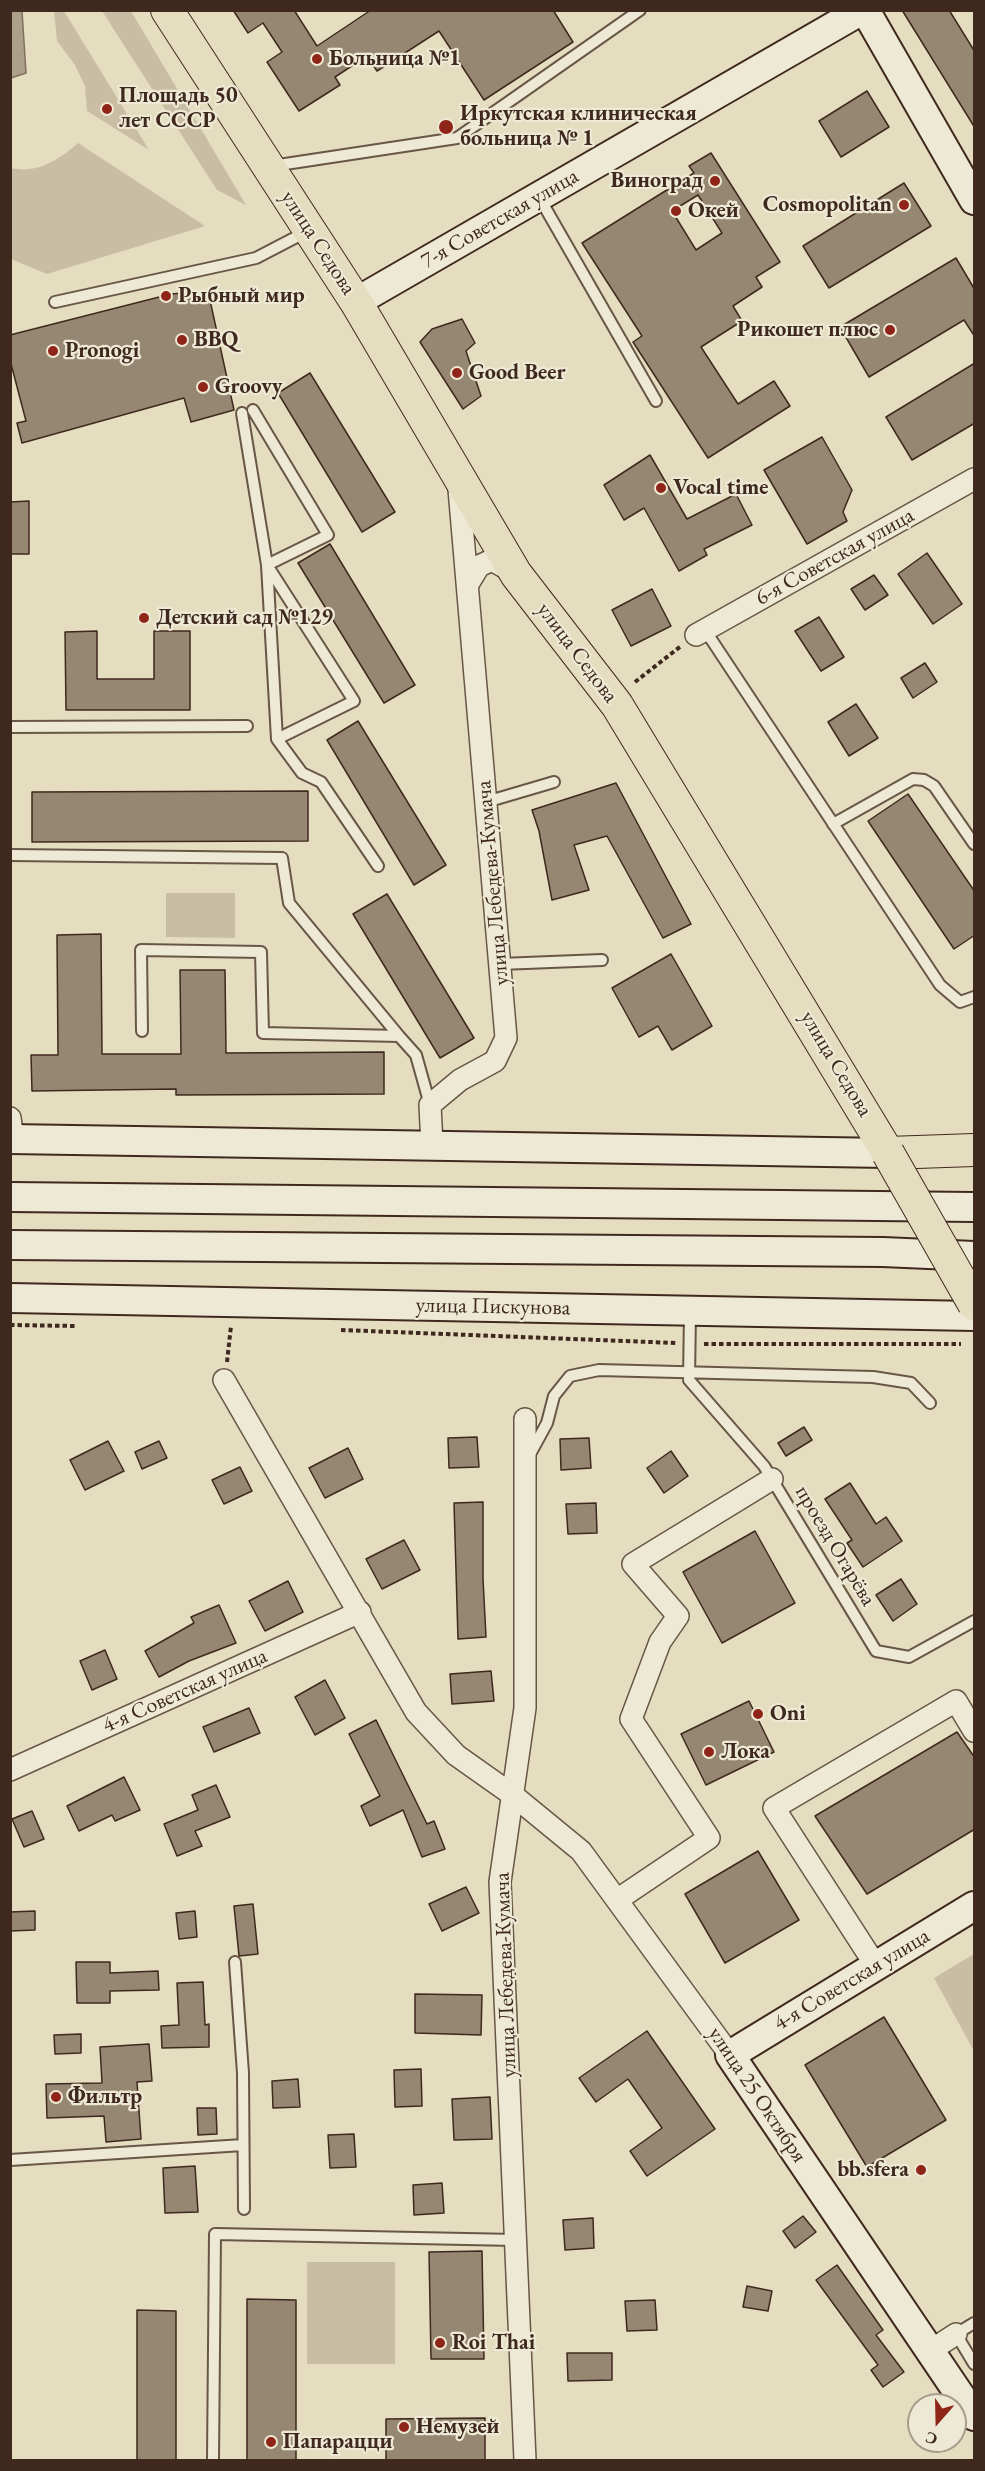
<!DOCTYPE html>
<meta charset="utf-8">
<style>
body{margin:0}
#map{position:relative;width:985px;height:2471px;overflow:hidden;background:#e5ddbf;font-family:"EB Garamond",serif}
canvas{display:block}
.frame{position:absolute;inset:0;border:12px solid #3f291e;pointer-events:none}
.north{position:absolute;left:907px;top:2393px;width:60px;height:60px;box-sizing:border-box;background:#eee9d5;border:2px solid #a89c8c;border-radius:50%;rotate:200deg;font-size:16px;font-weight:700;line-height:24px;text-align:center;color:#3f291e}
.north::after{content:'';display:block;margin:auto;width:21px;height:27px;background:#8f2418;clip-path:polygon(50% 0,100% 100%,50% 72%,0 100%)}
</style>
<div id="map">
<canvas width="985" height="2471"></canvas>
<div class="frame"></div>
<div class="north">С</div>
</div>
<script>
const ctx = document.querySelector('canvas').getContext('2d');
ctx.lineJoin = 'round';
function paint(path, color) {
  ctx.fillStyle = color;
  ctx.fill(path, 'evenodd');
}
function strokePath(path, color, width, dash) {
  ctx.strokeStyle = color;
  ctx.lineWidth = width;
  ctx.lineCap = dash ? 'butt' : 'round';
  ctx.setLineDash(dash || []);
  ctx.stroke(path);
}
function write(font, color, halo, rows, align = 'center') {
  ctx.font = font + ' "EB Garamond",serif';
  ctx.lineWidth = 4.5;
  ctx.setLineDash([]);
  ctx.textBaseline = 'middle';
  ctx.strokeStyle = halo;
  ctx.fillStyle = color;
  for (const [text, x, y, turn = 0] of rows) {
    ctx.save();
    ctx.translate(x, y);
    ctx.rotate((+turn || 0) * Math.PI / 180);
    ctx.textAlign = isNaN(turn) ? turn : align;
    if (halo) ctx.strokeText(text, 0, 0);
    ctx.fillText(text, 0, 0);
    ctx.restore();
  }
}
paint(new Path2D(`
 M54,11h10l85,139 -62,-39 -2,-25 -10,-21 -18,-24z
 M102,11h29l115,194 -29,-15z
 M78,143l127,83 -158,48 -36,-15v-91c26,6 48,-8 67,-25z
 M166,893h69v45l-69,-1z
 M974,1954v97l-40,-73z
 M307,2262h88v102h-88z`), '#c9bea4');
const water = new Path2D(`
 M10,11h12l4,62 -15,5z`);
paint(water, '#ada088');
strokePath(water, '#81705e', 1.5);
const building = new Path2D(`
 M233,10h61l23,36 54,-36h182l20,32 -89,58 -45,-69 -62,40 -10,-15 -32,21 5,8 -41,26 -32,-49 15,-10 -19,-29 -15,10z
 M902,10h47l26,42v76z
 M867,91l22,36 -48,30 -22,-36z
 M711,153l69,109 -24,15 6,10 -29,19 9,15 -41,26 37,57 36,-23 16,25 -82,52 -75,-116 9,-6 -60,-93 112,-70 -5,-7zM698,195l24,38 -26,17 -24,-39z
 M904,183l27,43 -102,62 -26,-42z
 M956,258l19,32v47l-11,-17 -95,57 -29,-50z
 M208,291l26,119 -43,12 -7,-24 -162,45 -5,-20 9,-2 -16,-61v-25l161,-41z
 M462,319l13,24 -9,8 15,45 -18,13 -43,-67 12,-13z
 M975,363v60l-63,37 -26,-43z
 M310,373l85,139 -33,20 -84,-139z
 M822,437l30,53 -9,22 4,9 -40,23 -43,-74z
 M650,455l37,64 49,-25 16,31 -48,24 3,6 -28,16 -35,-63 -20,12 -20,-35z
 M29,501v53h-19v-52z
 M330,544l85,141 -31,18 -86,-140z
 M927,553l35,51 -29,20 -35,-50z
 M874,575l14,20 -23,15 -14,-21z
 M652,589l19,37 -40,20 -19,-36z
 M819,617l25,40 -23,14 -26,-40z
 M97,631v48h57v-48h36v79h-124l-1,-78z
 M925,663l12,19 -24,16 -12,-20z
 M856,704l22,34 -29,18 -21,-34z
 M358,721l88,144 -32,20 -87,-145z
 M616,783l75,141 -28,14 -56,-102 -33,9 15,45 -37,10 -13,-69 -7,-21z
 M308,791v50l-276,1v-50z
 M908,794l67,98v43l-21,14 -86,-128z
 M387,894l87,144 -34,20 -87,-144z
 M101,934l1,120h79l-1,-84h45l1,83 158,-1v42l-208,1v-6l-144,2 -1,-36h27l-1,-120z
 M671,954l41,72 -40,24 -14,-24 -19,11 -27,-49z
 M804,1427l8,13 -26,16 -8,-13z
 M477,1437l2,30 -30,1 -1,-30z
 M589,1438l2,30 -30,2 -1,-31z
 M108,1441l16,30 -39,19 -15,-30z
 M159,1441l8,17 -25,11 -7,-17z
 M348,1448l15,31 -38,19 -16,-30z
 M671,1451l17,25 -24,17 -17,-25z
 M240,1467l12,24 -28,13 -12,-24z
 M850,1483l26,41 10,-7 16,24 -39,26 -16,-24 5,-3 -27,-41z
 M483,1502v77l3,58 -28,2 -4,-136z
 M596,1503l1,30 -29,1 -2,-30z
 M755,1531l40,72 -73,40 -39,-71z
 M404,1540l16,30 -38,19 -16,-30z
 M901,1579l16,25 -24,17 -17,-26z
 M288,1581l15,31 -38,19 -16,-30z
 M219,1605l17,38 -47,18 -30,16 -14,-26 49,-28 -3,-6z
 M105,1650l12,29 -25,11 -12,-29z
 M491,1671l3,30 -42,3 -2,-30z
 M325,1680l20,38 -30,17 -20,-38z
 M749,1701l25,51 -68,33 -25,-51z
 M249,1708l11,25 -46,19 -11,-25z
 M376,1720l51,104 7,-3 11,28 -23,8 -19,-47 -33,16 -9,-20 19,-10 -31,-62z
 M957,1732l18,26v71l-108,65 -52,-78z
 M124,1777l16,33 -25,11 -3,-6 -33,16 -12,-25z
 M216,1785l14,32 -35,14 7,15 -25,10 -13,-32 34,-14 -6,-15z
 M32,1811l12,28 -20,8 -12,-28z
 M758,1851l41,69 -74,43 -40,-69z
 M466,1887l13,26 -37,18 -13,-27z
 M253,1904l5,50 -19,2 -5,-50z
 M35,1911v19l-25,1v-19z
 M195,1911l2,26 -18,2 -3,-26z
 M76,1962h34v11l48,-2 1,19 -49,1v12h-33z
 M203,1982l2,43 4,-1v23l-47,1 -1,-22 18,-1 -2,-42z
 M415,1994l67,1 -1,40 -66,-2z
 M884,2017l62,103 -79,47 -62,-102z
 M647,2031l68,98 -68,47 -17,-25 32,-23 -34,-49 -32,23 -17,-24z
 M81,2034v19l-26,1 -1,-19z
 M149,2044l3,37 -15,1 4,57 -35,3 -2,-26 -57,2 -1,-34 56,-1 -2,-36z
 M421,2069l1,37 -27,1 -1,-37z
 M298,2079l2,28 -27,1 -1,-27z
 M490,2097l2,42 -38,1 -2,-41z
 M197,2108h19l1,26 -19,1z
 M354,2134l2,33 -26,1 -2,-33z
 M195,2166l3,46 -33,1 -2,-45z
 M442,2183l2,30 -30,2 -1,-30z
 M803,2216l13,16 -21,16 -12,-17z
 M593,2218l1,30 -29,2 -2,-30z
 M482,2251l2,108h-53l-2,-107z
 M837,2265l46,65 -7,5 28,37 -21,15 -12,-17 7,-5 -62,-85z
 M747,2286l25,5 -4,20 -25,-4z
 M247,2299l49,1v160h-49z
 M655,2300l2,30 -30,1 -2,-30z
 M137,2310l39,1v149h-39z
 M567,2353h45v27l-44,1z
 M485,2418v42h-99v-41z`);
paint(building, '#958772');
strokePath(building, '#3f291e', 1.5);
const lane = new Path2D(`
 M272,166l185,-28 183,-128
 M539,197l117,204
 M55,302l201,-44 50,-26
 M242,413l25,152 61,-30 -75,-125
 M267,565l87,136 -77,38z
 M705,630l235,355 20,17 14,-5
 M10,727l237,-1
 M277,739l25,34 19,9 57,84
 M486,802l68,-20
 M833,824l80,-45 11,1 10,6 40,58
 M10,855l272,3 7,45 110,133
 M500,964l102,-4
 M142,1031l-1,-81 120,2 2,81 136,3 17,19 14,50
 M690,1312l-1,68 75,86 112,185 33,6 65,-36
 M529,1456l18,-33 7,-27 16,-20 29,-6 274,7 38,6 19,20
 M235,1962l8,111 1,136
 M10,2160l233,-15
 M974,2323l-18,11 18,30
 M213,2460l2,-226 301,6`);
const street = new Path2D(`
 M468,584l11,-18 13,-6 23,13
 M696,635l278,-156
 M10,1118l3,21
 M432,1145l-2,-40 30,-25 35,-19 11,-23 -47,-549
 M224,1380l192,332 40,43 58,41 67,55 149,204
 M10,1770l350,-158
 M617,1900l92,-62 -78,-119 29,-77 18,-26 -45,-52 139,-85
 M876,1966l-102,-158 182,-107 18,30
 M930,2351l26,-17
 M525,2460l-25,-578 25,-174v-289`);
const secondary = new Path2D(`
 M865,10l109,190
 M356,302l506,-292
 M10,1139l878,14
 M10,1197l964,10
 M10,1245l873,7 91,4
 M10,1298l964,18
 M974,1906l-244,149 244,361`);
const primary = new Path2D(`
 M167,10l189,292 160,272 101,131 271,448 86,-3`);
strokePath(lane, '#685646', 14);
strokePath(street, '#685646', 24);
strokePath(secondary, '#3f291e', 32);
strokePath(primary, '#3f291e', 34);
strokePath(new Path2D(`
 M635,682l46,-36
 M10,1325l66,1
 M341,1330l335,13
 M704,1344h257
 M227,1362l4,-36`), '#3f291e', 4, [4.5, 3]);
strokePath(lane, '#eee9d5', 10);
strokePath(street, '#eee9d5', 21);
strokePath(secondary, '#eee9d5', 28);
strokePath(primary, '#e5ddbf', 32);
const primaryBridge = new Path2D(`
 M888,1153l86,151`);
strokePath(primaryBridge, '#3f291e', 34, []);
strokePath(primaryBridge, '#e5ddbf', 32);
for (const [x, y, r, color] of [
 [317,59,6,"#8f2418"],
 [107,109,6,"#8f2418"],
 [446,127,8,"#8f2418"],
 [715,181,6,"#8f2418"],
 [904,205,6,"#8f2418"],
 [676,211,6,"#8f2418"],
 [166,296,6,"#8f2418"],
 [890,330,6,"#8f2418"],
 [182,340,6,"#8f2418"],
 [53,351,6,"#8f2418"],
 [457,373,6,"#8f2418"],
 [203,387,6,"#8f2418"],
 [661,488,6,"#8f2418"],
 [144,618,6,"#8f2418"],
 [758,1714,6,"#8f2418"],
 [709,1752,6,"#8f2418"],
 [56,2097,6,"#8f2418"],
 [921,2170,6,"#8f2418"],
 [440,2343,6,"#8f2418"],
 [404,2427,6,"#8f2418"],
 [271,2442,6,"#8f2418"]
]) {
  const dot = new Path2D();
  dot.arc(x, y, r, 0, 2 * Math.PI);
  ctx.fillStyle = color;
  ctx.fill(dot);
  strokePath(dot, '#eee9d5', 2);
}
write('bold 22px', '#3f291e', '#eee9d5', [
 ["Больница №1",329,59],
 ["Площадь 50",119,96],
 ["лет СССР",119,121],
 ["Иркутская клиническая",460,114],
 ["больница № 1",460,139],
 ["Виноград",703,181,"right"],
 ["Cosmopolitan",892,205,"right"],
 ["Окей",688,211],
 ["Рыбный мир",178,296],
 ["Рикошет плюс",878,330,"right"],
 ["BBQ",194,340],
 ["Pronogi",65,351],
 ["Good Beer",469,373],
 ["Groovy",215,387],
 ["Vocal time",673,488],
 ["Детский сад №129",156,618],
 ["Oni",770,1714],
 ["Лока",721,1752],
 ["Фильтр",68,2097],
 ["bb.sfera",909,2170,"right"],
 ["Roi Thai",452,2343],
 ["Немузей",416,2427],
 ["Папарацци",283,2442]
], 'left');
write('22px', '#3f291e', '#eee9d5', [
 ["7-я Советская улица",500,219,-30],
 ["улица Седова",318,243,57],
 ["6-я Советская улица",835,557,-29],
 ["улица Седова",577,653,53],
 ["улица Лебедева-Кумача",493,883,-95],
 ["улица Седова",836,1064,59],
 ["улица Пискунова",493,1307,1],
 ["проезд Огарёва",835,1546,59],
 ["4-я Советская улица",185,1691,-24],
 ["улица Лебедева-Кумача",506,1975,-92],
 ["4-я Советская улица",852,1980,-31],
 ["улица 25 Октября",757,2095,56]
]);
</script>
